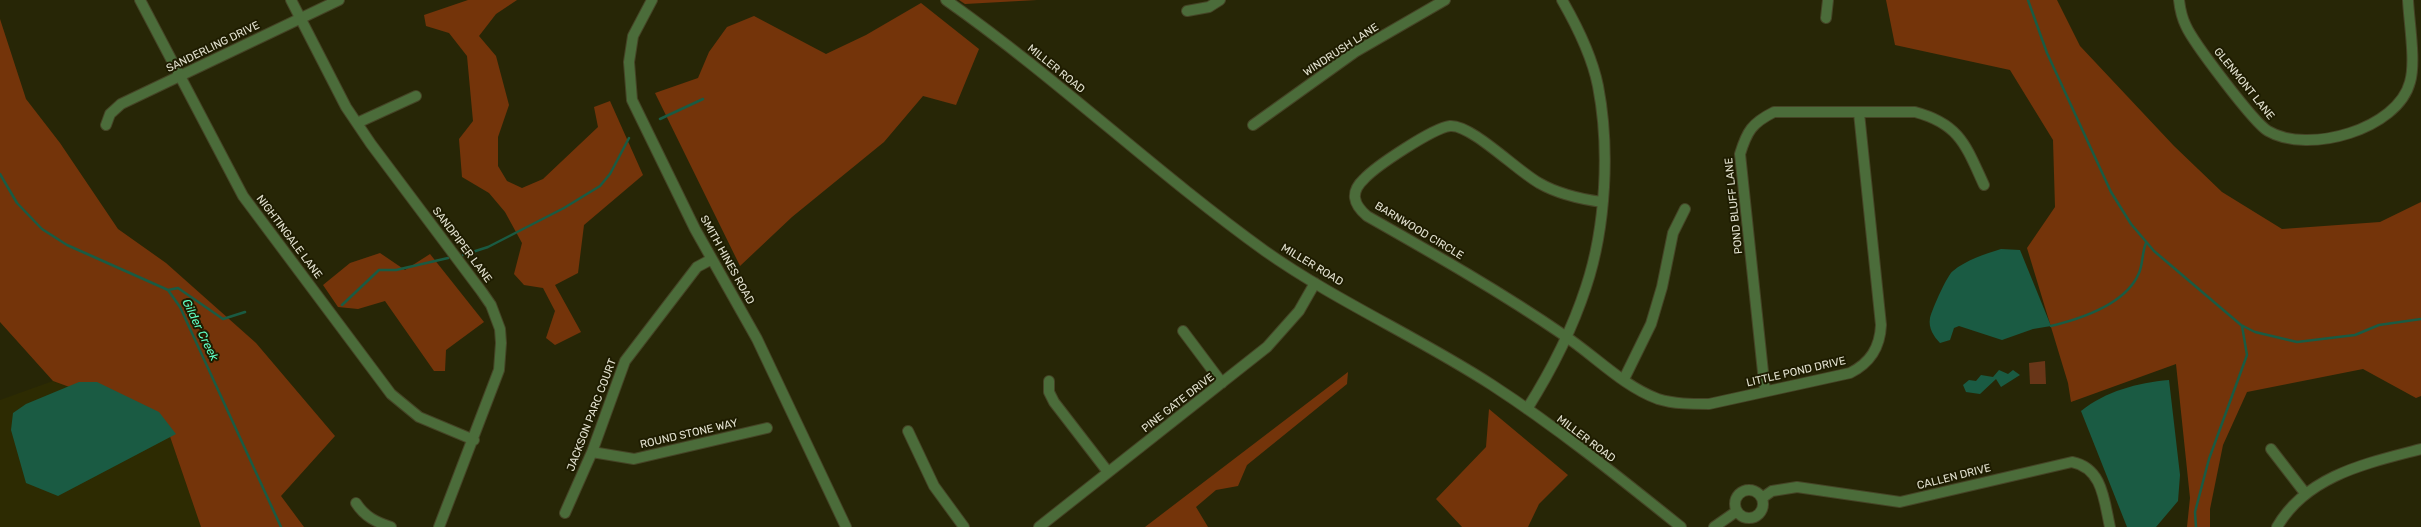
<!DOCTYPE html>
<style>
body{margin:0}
canvas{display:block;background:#272606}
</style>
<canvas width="2421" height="527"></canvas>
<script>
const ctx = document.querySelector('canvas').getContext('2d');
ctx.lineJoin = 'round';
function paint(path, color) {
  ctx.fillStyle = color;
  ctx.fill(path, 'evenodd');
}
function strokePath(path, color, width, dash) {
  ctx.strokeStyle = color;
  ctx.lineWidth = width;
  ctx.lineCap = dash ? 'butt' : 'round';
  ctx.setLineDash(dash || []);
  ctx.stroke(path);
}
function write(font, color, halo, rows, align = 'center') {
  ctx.font = font + ' Rubik,sans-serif';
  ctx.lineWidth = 4;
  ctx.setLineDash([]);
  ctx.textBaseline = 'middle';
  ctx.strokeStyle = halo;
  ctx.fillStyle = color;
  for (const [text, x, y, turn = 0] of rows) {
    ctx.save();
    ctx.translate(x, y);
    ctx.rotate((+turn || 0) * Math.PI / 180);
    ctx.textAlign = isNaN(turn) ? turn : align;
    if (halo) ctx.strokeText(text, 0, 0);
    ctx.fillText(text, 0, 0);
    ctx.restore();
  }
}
paint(new Path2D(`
 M53,381l112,41 36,105h-201v-127z`), '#2d2b02');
paint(new Path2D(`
 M2045,361l1,23h-16l-1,-21z`), '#693618');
paint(new Path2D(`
 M468,0h49l-21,14 -17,22 17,20 13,49 -11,32v29l9,15 15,7 21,-9 55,-52 -4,-20 16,-6 33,74 -59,50 -6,48 -23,12 26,47 -26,13 -9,-7 9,-27 -12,-23 -19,-3 -10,-11 8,-31 -17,-31 -16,-19 -27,-16 -3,-38 14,-18 -6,-65 -18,-23 -23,-7 -2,-11z
 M959,0h78l-72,4z
 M1886,0h171l23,46 94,100 48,46 60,37 98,-7 41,-20v194l-5,2 -53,-29 -116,23 -24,53 -13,64v18h-23l3,-29 -14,-134 -105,38 -3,-19 -41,-135 28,-41 -2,-67 -43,-70 -115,-25z
 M921,3l58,46 -23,56 -33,-9 -39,46 -92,75 -52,49 -85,-173 43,-15 11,-26 18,-25 27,-11 72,38 40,-19z
 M0,19l26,80 34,44 58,86 48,34 90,80 79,93 -54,60 23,31h-103l-36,-105 -112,-41 -53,-59z
 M380,253l25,17 25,-16 54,68 -38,28 -1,21h-11l-49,-70 -27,8 -20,-2 -15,-22 27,-22z
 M1348,372l-1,12 -100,81 -9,21 -22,4 -20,17 12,20h-63z
 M1489,409l79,66 -29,29 -11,23h-66l-26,-28 50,-52z`), '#74340a');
paint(new Path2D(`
 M2001,249l19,1 31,76 -18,3 -31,11 -43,-14 -5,2 -4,12 -10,3c-6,-6 -12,-15 -10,-25 2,-8 17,-43 23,-47 13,-11 32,-17 48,-22z
 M1999,370l9,4 5,-4 7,5 -19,12 -5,-8 -16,15 -14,-2 -3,-7 6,-5 7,1 5,-6 12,2z
 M2169,380l11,95 -2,26 -22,26h-29l-46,-116c25,-20 56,-28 88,-31z
 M79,382h18l62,30 17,22 -118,62 -32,-13 -15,-53 2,-17 13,-9z`), '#1a5b43');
strokePath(new Path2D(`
 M2028,0l19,53 64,139 20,32 23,27 87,74 14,7 42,10 58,-7 24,-10 42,-6
 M660,119l43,-20
 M0,174l17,29 25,26 25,16 101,45 12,17 101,220
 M463,255l25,-8 76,-39 36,-22 10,-12 19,-36
 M168,290l10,-2 45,31 22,-7
 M342,305l37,-35h17l52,-12
 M2051,326c29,-7 75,-22 88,-53 4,-9 3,-21 7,-30
 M2196,527l-1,-15 14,-53 38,-104 -5,-29`), '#1a5b43', 2.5);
const minor = new Path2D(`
 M140,0l103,196 148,198 28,23 55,23
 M291,0l55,107 25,37 111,148 9,13 9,24 1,14 -2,27 -60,157
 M652,0l-19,36 -4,26 3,38 63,129 62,110 89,188
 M946,0c111,78 209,172 319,251 71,50 153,86 227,134 66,43 128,93 189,142
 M2179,0c1,9 3,18 7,26 7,16 68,97 82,105 40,24 130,-2 142,-49 6,-20 -1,-60 -2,-82
 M1187,11l22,-4 11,-7
 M1826,18l2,-18
 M357,123l59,-27
 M106,125l4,-11 11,-10 218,-104
 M1253,125l102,-73 90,-52
 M1602,202c-22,-3 -44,-8 -63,-19 -22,-12 -68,-59 -89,-57 -17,2 -74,40 -86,53 -14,13 -11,25 3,37 67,38 134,76 198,120 30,20 58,50 93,63 16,5 34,5 51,5l141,-31c20,-10 30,-25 31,-48l-22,-212
 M1183,331l39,52
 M1624,379l27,-55 11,-37 11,-54 12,-24
 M1049,381v11l5,10 54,70
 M1765,391l-25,-237c7,-23 12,-31 34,-42h141c45,12 51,34 69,73
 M1527,409c24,-38 45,-79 59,-122 20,-60 24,-139 12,-201 -6,-30 -21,-60 -36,-86
 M908,431l26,55 30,41
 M2271,449l34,44
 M592,452l42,7 133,-31
 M1735 504a14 14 0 1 1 28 0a14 14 0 1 1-28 0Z
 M1762,498l10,-7 25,-4 103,15 172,-40c31,6 32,39 38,65
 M356,503c9,14 20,19 35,24
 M565,513l27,-61 33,-91 72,-94 15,-8
 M1039,527l228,-180 32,-36 16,-28
 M1714,527l23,-16
 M2277,527c30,-52 91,-64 144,-78`);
strokePath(minor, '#454426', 12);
strokePath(minor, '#4b6c3a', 10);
write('11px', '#e2e1cf', '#1e1c00', [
 ["SANDERLING DRIVE",213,47,-26],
 ["WINDRUSH LANE",1341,50,-33],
 ["MILLER ROAD",1056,69,39],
 ["GLENMONT LANE",2244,84,51],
 ["POND BLUFF LANE",1734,206,-96],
 ["BARNWOOD CIRCLE",1419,231,31],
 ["NIGHTINGALE LANE",289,237,53],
 ["SANDPIPER LANE",462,245,53],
 ["SMITH HINES ROAD",727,260,61],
 ["MILLER ROAD",1312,265,31],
 ["LITTLE POND DRIVE",1796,372,-13],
 ["PINE GATE DRIVE",1178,403,-38],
 ["JACKSON PARC COURT",592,415,-69],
 ["ROUND STONE WAY",689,434,-13],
 ["MILLER ROAD",1586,439,37],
 ["CALLEN DRIVE",1954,477,-14]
]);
write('italic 12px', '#5fffc3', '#1e1c00', [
 ["Gilder Creek",200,330,64]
]);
</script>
